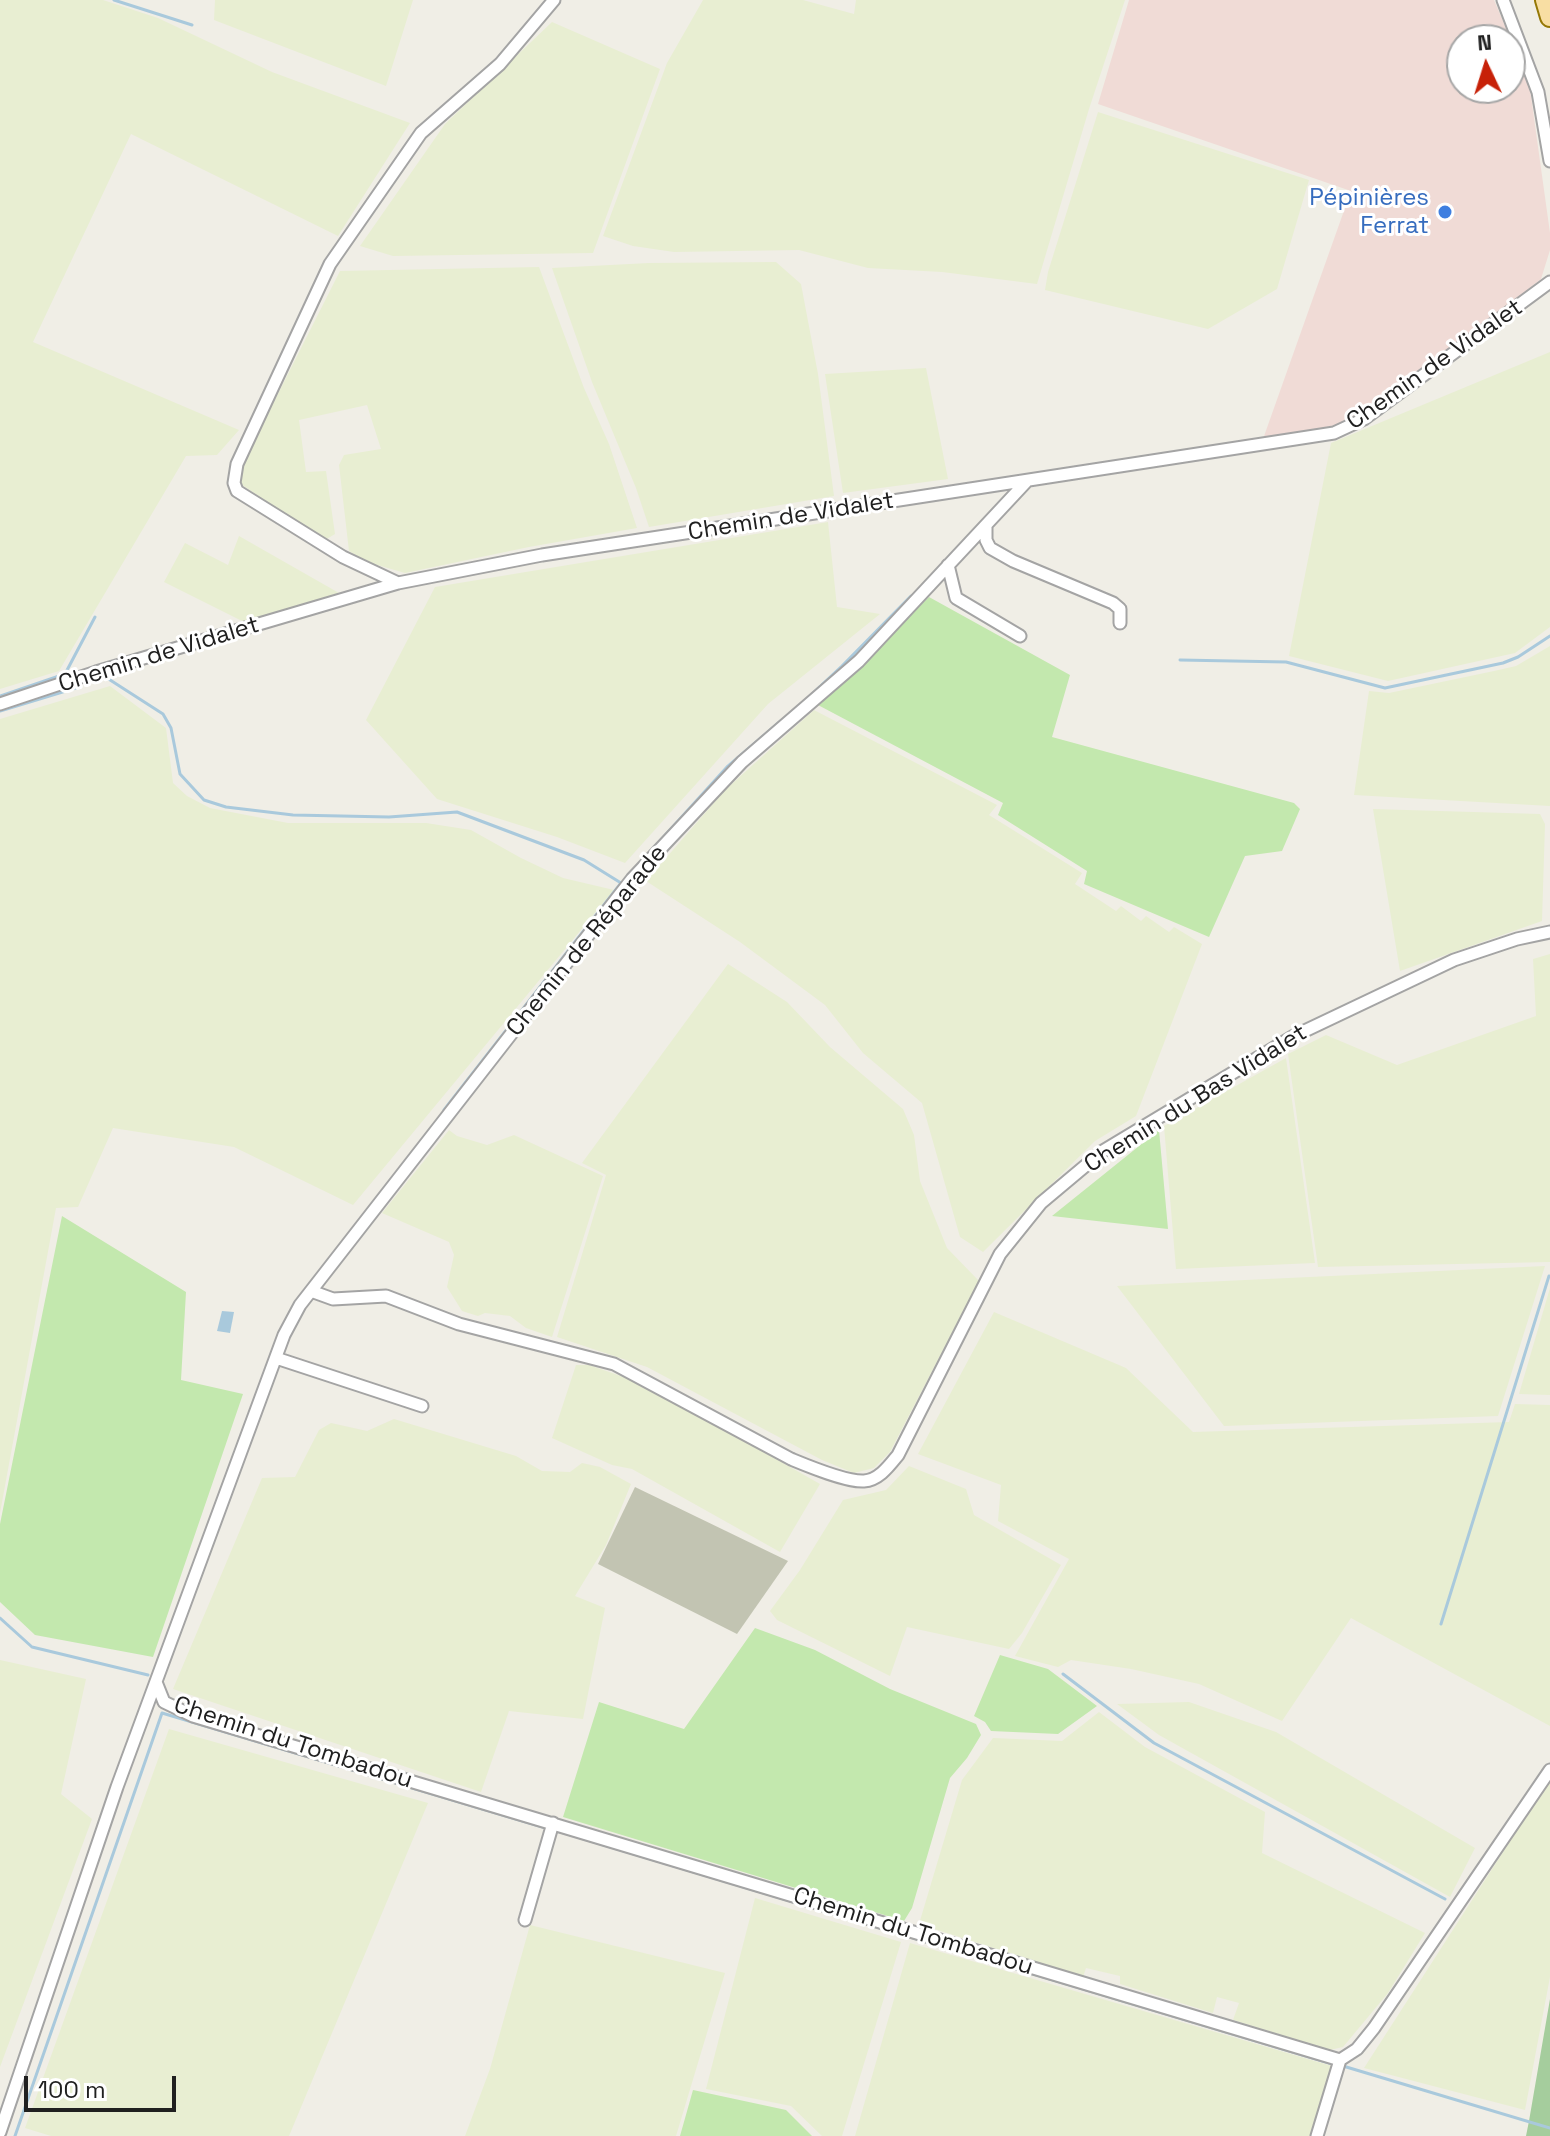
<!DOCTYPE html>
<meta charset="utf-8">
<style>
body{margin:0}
#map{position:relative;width:1550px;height:2136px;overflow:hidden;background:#f0eee6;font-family:"Space Grotesk",sans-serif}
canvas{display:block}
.north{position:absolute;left:1446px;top:24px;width:80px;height:80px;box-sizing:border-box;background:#fff;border:2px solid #a6a6a6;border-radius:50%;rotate:356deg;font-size:22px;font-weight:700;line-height:32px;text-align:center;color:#202020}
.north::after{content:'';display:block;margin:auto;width:28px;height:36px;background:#c72108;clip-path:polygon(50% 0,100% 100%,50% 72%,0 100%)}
.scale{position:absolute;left:24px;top:2076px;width:152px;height:36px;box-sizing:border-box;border:4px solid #202020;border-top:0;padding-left:10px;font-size:24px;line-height:28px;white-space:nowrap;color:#202020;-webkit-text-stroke:6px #fff;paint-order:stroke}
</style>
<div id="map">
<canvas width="1550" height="2136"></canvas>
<div class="north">N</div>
<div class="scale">100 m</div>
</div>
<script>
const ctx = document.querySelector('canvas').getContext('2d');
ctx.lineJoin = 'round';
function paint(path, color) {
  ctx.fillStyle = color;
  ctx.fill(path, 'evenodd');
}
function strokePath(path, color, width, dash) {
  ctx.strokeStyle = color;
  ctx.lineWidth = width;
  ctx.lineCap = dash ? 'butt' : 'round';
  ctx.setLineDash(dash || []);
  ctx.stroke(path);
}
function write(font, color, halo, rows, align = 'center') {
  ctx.font = font + ' "Space Grotesk",sans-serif';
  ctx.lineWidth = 6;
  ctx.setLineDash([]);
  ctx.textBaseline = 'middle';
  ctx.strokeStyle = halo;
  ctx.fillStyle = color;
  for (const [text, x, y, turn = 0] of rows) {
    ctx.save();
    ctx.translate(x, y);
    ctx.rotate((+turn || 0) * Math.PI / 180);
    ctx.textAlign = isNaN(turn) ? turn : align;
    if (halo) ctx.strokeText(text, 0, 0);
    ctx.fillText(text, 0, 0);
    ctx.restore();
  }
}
paint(new Path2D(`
 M1129,0h365l35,82 21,151v17l-9,29 -75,61 -119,81 -24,8 -60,10 88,-248 -253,-87zM1462,40h48v48h-48z`), '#f0dbd6');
paint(new Path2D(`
 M635,1487l153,74 -51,73 -139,-70z`), '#c2c4b2');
paint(new Path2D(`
 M0,0h103l55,18 114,54 138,51 -72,113 -207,-102 -98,208 206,88 -22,25 -31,1 -127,215 -59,18z
 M215,0h198l-27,86 -172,-66z
 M703,0h100l51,14 2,-14h269l-36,109 -52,175 -95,-12 -74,-4 -69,-18 -125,2 -41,-6 -30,-10 64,-173z
 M552,22l108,47 -67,184 -200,3 -33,-10 85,-122z
 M1098,112l211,68 -32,109 -69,40 -163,-39 3,-18z
 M776,262l25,22 17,90 16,122 -185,31 -13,-39 -44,-106 -40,-114 97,-5z
 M539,267l45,121 25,56 28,84 -108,19 -124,26 -38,-11 -18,-11 -10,-86 5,-10 37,-6 -14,-44 -68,15 7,52 20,-1 9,63 -10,6 -86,-57 4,-20 97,-192z
 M1550,352v275l-35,26 -127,28 -99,-25 42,-213z
 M926,368l22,111 -105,14 -18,-119z
 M828,522l9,85 43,7 -112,90 -143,159 -68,-26 -120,-38 -71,-79 69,-133z
 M239,536l100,57 -95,29 -80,-40 21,-39 43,22z
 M1550,646v160l-196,-11 15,-104 20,2 105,-22 22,-5z
 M110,686l56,42 7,55 14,13 23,12 78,15h138l45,7 50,28 42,20 51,12 -261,315 -119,-58 -121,-19 -35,79 -22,1 -56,305v-794z
 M814,710l183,95 -8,10 93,58 -7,11 41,27 5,-5 20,15 5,-5 23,16 5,-5 28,17 -66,172 -41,25 -112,111 -23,-15 -38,-134 -59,-50 -38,-48 -85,-63 -94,-61 79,-91z
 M1373,809l167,5 5,10 -3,97 -142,50z
 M1550,954v308l-232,5 -30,-213 38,-19 71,30 139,-49 -3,-57z
 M728,964l59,38 43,45 73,62 11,26 6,46 27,67 32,33 -89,171 -16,16 -20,5 -32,-13 -175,-93 -90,-30 49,-162 -24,-12z
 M1286,1058l29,205 -139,6 -12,-143z
 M449,1130l8,6 30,9 27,-10 89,41 -51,161 -26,-9 -16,-12 -25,-3 -7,3 -16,-5 -15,-24 7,-32 -5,-13 -67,-29z
 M1545,1266l-47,150 -274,10 -107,-140z
 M1550,1288v107l-31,-1z
 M994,1312l132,56 67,64 316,-10 6,-18 35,1v321l-199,-108 -69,103 -83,-37 -68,-15 -60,-9 -13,7 -43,-11 54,-97 -71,-38 3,-36 -83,-31z
 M576,1365h13l55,19 176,100 -40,68 -148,-83 -20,-4 -60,-27z
 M394,1419l122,37 26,15 28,1 12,-9 18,4 31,17 -25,61 -31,51 30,12 -22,111 -74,-8 -28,81 -308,-103 89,-211 33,-1 24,-47 12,-7 36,8z
 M909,1466l57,23 8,26 87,50 -39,68 -13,16 -102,-22 -17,49 -113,-56 -7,-9 30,-41 43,-70 43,-10z
 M0,1660l86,19 -25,115 31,25 -92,248z
 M1189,1702l87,30 199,116 -25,49 -291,-162 -42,-31z
 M1099,1712l46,35 120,65 -3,41 163,80 -37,60 -45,54 -13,3 -97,-30 6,-17 -22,-6 -4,16 -93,-29v-8l-34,-8 -3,9 -164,-53 43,-144 31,-42 69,3z
 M169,1729l259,74 -139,333h-238l-26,-8z
 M1550,1779v198l-25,133 -161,-42z
 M755,1898l146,44 -59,194h-20l-31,-30 -85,-17z
 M530,1925l195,48 -49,163h-211l25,-67z
 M910,1943l422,123 -20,70h-457z`), '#e8eed2');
paint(new Path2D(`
 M929,597l141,78 -18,62 242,66 6,6 -18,42 -37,5 -36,81 -125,-53 3,-13 -89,-56 5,-12 -185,-98z
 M1159,1130l9,99 -116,-13z
 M62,1216l124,76 -5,88 62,14 -90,263 -118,-22 -35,-33v-78z
 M755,1628l60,22 75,39 86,35 5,11 -14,23 -17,20 -38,130 -8,13 -341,-104 36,-115 85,27z
 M1000,1655l48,14 49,37 -39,28 -67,-3 -6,-9 -11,-6z
 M693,2090l93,20 26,26h-132z`), '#c3e8ae');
paint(new Path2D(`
 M1550,1999v137h-24l3,-15z`), '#a5cd9d');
paint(new Path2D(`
 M222,1311l12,1 -4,21 -13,-2z`), '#a9c9dc');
strokePath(new Path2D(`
 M114,0l78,25
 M1180,660l106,2 99,26 118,-25 15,-6 32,-21
 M107,678l56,36 8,14 9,46 24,26 22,7 67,8 96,2 68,-5 127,48 37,23 -177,227
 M0,696l65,-22 30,-57
 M797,708l45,-42 69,-70
 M0,711l79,-24
 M649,853l78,-86 55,-47
 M0,1618l32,29 116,28
 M1441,1624l108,-348
 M1063,1674l91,69 291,156
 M554,1830l782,235
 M1343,2066l207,62
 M15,2136l147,-423 384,115`), '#a9c9dc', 3);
const street = new Path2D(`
 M1503,0l35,92 12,69
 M986,526v14l4,8 23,13 100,42 7,6v14
 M948,565l8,33 64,38
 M398,583l-55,-26 -106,-66 -3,-8 3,-19 93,-200 91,-131 79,-69 54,-64
 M0,704l96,-32 302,-89 144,-28 792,-122 30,-14 186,-137
 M311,1291l22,8 53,-3 73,28 155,40 177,95c17,7 55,23 73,22 15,-1 25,-15 34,-26l102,-201 41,-51 62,-52 191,-115 160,-76 63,-21 33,-7
 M276,1358l146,48
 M156,1682l8,20 29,14 1147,344 17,-11 17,-21 176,-258
 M525,1920l28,-97
 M0,2132l117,-345 167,-452 16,-30 332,-426 110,-117 117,-101 168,-180
 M1317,2136l23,-76`);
const primary = new Path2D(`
 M1545,0l5,17`);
strokePath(street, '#a4a4a4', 15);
strokePath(primary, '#957806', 22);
strokePath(street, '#fff', 11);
strokePath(primary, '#f8dea3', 18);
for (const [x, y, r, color] of [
 [1445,212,8,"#3f7fe0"]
]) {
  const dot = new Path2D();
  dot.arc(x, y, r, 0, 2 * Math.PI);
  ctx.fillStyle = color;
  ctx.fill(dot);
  strokePath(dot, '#fff', 3);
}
write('24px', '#366cbe', '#fff', [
 ["Pépinières",1429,198],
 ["Ferrat",1429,226]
], 'right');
write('24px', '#202020', '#fff', [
 ["Chemin de Vidalet",1435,365,-35],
 ["Chemin de Vidalet",791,517,-9],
 ["Chemin de Vidalet",159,655,-17],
 ["Chemin de Réparade",587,941,-51],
 ["Chemin du Bas Vidalet",1196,1099,-32],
 ["Chemin du Tombadou",293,1743,18],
 ["Chemin du Tombadou",913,1932,17]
]);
</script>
